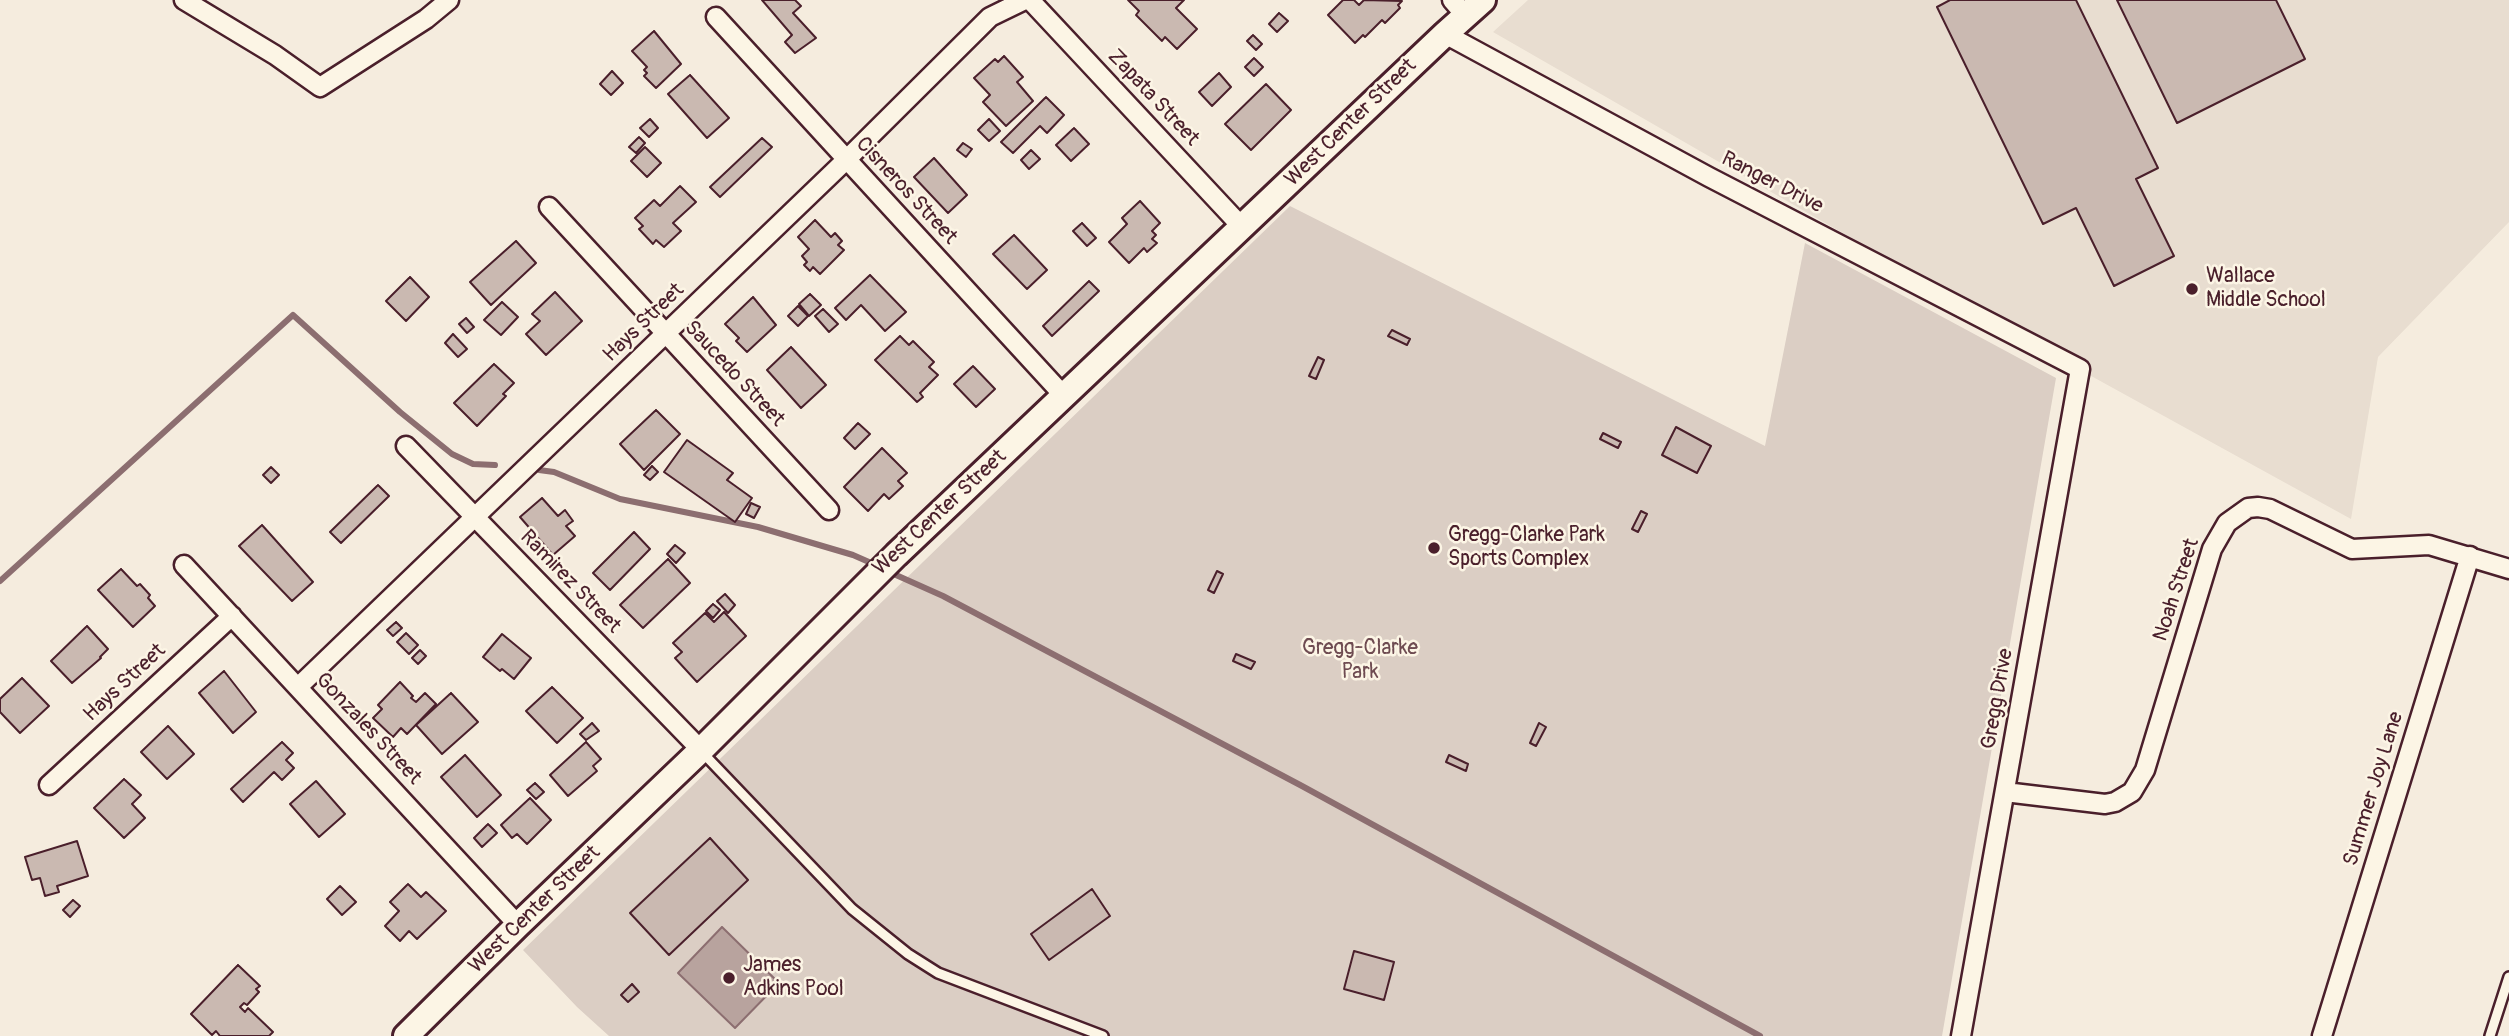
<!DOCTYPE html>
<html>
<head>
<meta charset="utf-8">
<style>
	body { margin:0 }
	canvas { display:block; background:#f5ecde }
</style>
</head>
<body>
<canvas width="2509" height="1036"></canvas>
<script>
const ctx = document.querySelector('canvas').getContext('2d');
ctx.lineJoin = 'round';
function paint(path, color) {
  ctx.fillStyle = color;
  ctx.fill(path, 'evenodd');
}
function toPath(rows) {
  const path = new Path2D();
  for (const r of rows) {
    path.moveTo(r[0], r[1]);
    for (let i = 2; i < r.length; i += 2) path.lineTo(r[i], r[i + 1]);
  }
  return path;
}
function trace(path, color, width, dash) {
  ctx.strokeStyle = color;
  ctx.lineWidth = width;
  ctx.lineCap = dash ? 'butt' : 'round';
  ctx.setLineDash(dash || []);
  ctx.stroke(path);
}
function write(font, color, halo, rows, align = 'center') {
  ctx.font = font + ' Pangolin,sans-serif';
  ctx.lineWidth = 5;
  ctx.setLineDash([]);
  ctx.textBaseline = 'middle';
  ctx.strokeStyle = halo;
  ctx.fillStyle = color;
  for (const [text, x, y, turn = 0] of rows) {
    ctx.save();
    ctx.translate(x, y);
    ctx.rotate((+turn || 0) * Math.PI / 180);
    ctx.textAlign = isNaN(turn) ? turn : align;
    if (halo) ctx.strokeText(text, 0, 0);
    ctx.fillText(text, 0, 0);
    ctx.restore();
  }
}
const built = toPath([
	[1528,0,2509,0,2509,222,2378,357,2351,519,2093,377,1493,32]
]);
const green = toPath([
	[1290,206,1765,446,1805,243,2056,378,1942,1036,609,1036,577,1007,523,950]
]);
const water = toPath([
	[722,927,779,983,735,1028,678,973,722,927]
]);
const stream = toPath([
	[539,470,554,472,620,499,758,527,853,555,878,566],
	[887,571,943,596,1302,786,1760,1036],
	[0,581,293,315,400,412,452,454,473,464,495,465]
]);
const building = toPath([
	[762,0,795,0,801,6,793,13,816,38,795,53,785,42,792,35,762,0],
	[1128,0,1184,0,1176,8,1197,29,1177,49,1165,37,1162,41,1136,15,1139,11,1128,0],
	[1343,0,1354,0,1359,5,1364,0,1402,1,1398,5,1400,8,1385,23,1382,20,1365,37,1363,35,1355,43,1328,15,1343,0],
	[1950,0,2076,0,2158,168,2136,179,2174,256,2114,286,2076,208,2043,224,1937,7,1950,0],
	[2117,0,2276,0,2305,59,2177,123,2117,0],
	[1279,13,1288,21,1277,32,1269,24,1279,13],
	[654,31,681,64,656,88,644,76,647,73,644,70,647,67,632,51,654,31],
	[1253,35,1262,44,1256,50,1247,41,1253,35],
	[1004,56,1023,77,1017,82,1033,101,1006,126,983,102,990,95,974,78,995,59,998,62,1004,56],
	[1254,58,1263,67,1254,76,1245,67,1254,58],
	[612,71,623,83,611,95,600,84,612,71],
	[1219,73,1231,87,1212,106,1199,92,1219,73],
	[690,75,729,118,707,138,668,94,690,75],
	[1266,84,1291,110,1251,150,1225,124,1266,84],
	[1046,97,1064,115,1047,133,1040,126,1013,153,1001,142,1046,97],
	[650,119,658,128,649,137,640,128,650,119],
	[989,119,1000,131,989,141,978,130,989,119],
	[1074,128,1089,144,1071,161,1056,145,1074,128],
	[639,137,645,143,636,153,629,147,639,137],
	[762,138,772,147,720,197,710,187,762,138],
	[963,143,972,149,966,157,957,150,963,143],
	[645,147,661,163,647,177,631,161,645,147],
	[1031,150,1040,159,1029,169,1021,160,1031,150],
	[934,158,967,195,948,213,914,177,934,158],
	[680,186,696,202,673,223,681,231,664,247,656,240,653,244,639,229,643,226,635,218,654,200,660,206,680,186],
	[1140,201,1160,223,1152,231,1156,235,1152,239,1157,243,1147,252,1144,248,1129,263,1109,242,1127,224,1122,218,1140,201],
	[815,220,831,237,835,233,842,241,838,245,844,250,820,274,813,267,810,271,804,265,807,262,802,256,809,249,798,237,815,220],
	[1082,223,1096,238,1087,246,1073,231,1082,223],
	[1014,235,1047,270,1027,289,993,254,1014,235],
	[516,241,536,263,491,305,470,282,516,241],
	[870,275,906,312,885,331,861,305,846,320,835,308,870,275],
	[410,277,429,297,406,321,386,301,410,277],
	[1089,281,1099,291,1052,336,1043,326,1089,281],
	[555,292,582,321,546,355,526,334,540,321,532,314,555,292],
	[810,294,821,305,809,316,799,304,810,294],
	[753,297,776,325,747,352,736,341,739,338,725,324,753,297],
	[502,302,518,317,501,335,484,320,502,302],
	[798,306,808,316,798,326,788,316,798,306],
	[823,309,838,324,829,332,815,316,823,309],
	[466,318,474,327,467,333,459,324,466,318],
	[1392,330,1410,339,1407,345,1388,336,1392,330],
	[453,334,467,349,458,357,445,343,453,334],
	[900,336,909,345,913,341,934,362,929,367,938,375,920,393,923,397,917,402,875,360,900,336],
	[791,347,826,385,801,408,767,370,791,347],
	[1318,357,1324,360,1316,379,1309,376,1318,357],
	[494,364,514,383,503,394,506,396,477,426,454,403,494,364],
	[973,366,995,389,976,407,954,384,973,366],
	[656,410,680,434,644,470,620,444,656,410],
	[858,423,870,434,855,449,844,438,858,423],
	[1676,427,1711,446,1697,473,1662,455,1676,427],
	[1603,433,1621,442,1618,448,1600,439,1603,433],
	[687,440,733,473,727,480,752,498,735,522,664,472,687,440],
	[882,448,907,473,898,481,903,486,889,499,884,494,868,511,844,487,882,448],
	[652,466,658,472,650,480,644,475,652,466],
	[271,467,279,475,271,483,263,475,271,467],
	[378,485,389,496,341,543,330,532,378,485],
	[542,498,558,516,565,510,573,521,566,526,575,536,553,555,520,517,542,498],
	[751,503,760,507,754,518,746,514,751,503],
	[1641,511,1647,514,1638,532,1632,529,1641,511],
	[262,525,313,582,292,601,239,546,262,525],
	[634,532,650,549,610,590,593,573,634,532],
	[675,545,685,553,676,563,667,554,675,545],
	[668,559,690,583,643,628,620,605,668,559],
	[121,569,137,586,140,584,150,595,148,598,155,606,133,627,98,590,121,569],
	[1217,571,1223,574,1214,593,1208,590,1217,571],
	[725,594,735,605,728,613,717,601,725,594],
	[713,604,720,610,713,618,706,611,713,604],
	[724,612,746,636,697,682,675,658,682,652,673,643,705,613,714,622,724,612],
	[396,622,402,628,393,636,387,630,396,622],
	[87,626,108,649,100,657,101,658,72,683,51,661,87,626],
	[406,633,418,645,409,654,397,642,406,633],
	[502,634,531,658,514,679,502,669,500,671,483,657,502,634],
	[420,650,426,656,418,664,412,658,420,650],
	[1236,654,1255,662,1251,669,1233,661,1236,654],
	[224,671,256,712,233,733,199,693,224,671],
	[22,678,49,706,20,733,0,712,0,699,22,678],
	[400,682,413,696,411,698,416,702,425,693,436,704,407,734,401,728,393,737,373,718,382,709,378,705,400,682],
	[552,687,583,718,557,743,526,711,552,687],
	[451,693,478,722,442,754,416,725,451,693],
	[592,723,599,731,586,740,580,734,592,723],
	[1539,723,1546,727,1536,746,1530,743,1539,723],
	[168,726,194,754,167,779,141,752,168,726],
	[282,742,293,753,286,760,294,768,282,780,274,772,243,802,231,789,282,742],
	[586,742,601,759,593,766,597,771,568,796,550,775,586,742],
	[465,755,501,795,477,817,441,777,465,755],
	[1449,755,1468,764,1466,771,1446,762,1449,755],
	[124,779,141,795,132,804,145,818,124,838,94,808,124,779],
	[316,781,345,814,319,837,290,804,316,781],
	[535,783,544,792,536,799,527,790,535,783],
	[530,798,551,820,527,844,517,834,512,838,501,825,530,798],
	[488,824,497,833,482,847,474,838,488,824],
	[710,838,748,880,669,955,630,913,710,838],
	[77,841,88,876,57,886,59,892,45,896,40,878,32,880,25,857,77,841],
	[408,884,421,897,426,892,446,911,417,939,409,931,400,941,385,926,399,911,390,902,408,884],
	[340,886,356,902,342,915,327,899,340,886],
	[1092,889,1110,916,1049,960,1031,934,1092,889],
	[73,900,80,906,70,917,63,910,73,900],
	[1354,951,1394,962,1384,1000,1344,989,1354,951],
	[238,965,260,986,256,989,259,992,247,1005,244,1003,240,1007,245,1012,248,1008,273,1032,269,1036,220,1036,216,1031,212,1035,191,1014,238,965],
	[632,984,639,992,628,1002,621,995,632,984]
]);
const lane = toPath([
	[701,751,852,909,908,954,938,973,1103,1036],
	[2490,1036,2509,977]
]);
const street = toPath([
	[184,0,275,55,320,87,426,19,449,0],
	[1030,0,1242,227],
	[1452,0,1466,16],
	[716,17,1064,396],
	[1445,34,1709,177,2080,369,1961,1036],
	[549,207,829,510],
	[406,446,701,750],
	[184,565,518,925],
	[298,687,846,160,990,17,1025,0],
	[49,785,232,616],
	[2005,792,2105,804,2115,802,2132,792,2145,770,2212,549,2227,523,2248,508,2258,507,2270,509,2352,549,2429,545,2509,569],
	[2322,1036,2470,556]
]);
const secondary = toPath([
	[406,1036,518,925,701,750,896,555,1445,34,1483,0]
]);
const markers = [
	[2192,289,7,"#4a1f2b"],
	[1434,548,7,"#4a1f2b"],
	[729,978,7,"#4a1f2b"]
];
const streetNames = [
	["Zapata Street",1153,98,47],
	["West Center Street",1351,123,-44],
	["Ranger Drive",1772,183,27],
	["Cisneros Street",906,191,47],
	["Hays Street",644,323,-44],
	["Saucedo Street",734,374,47],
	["West Center Street",940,513,-43],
	["Ramirez Street",570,582,46],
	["Noah Street",2177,590,-72],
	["Hays Street",125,683,-43],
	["Gregg Drive",1998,699,-80],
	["Gonzales Street",368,729,47],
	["Summer Joy Lane",2374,789,-73],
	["West Center Street",535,910,-44]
];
const poiNames = [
	["Wallace",2206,277],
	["Middle School",2206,301],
	["Gregg-Clarke Park",1448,536],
	["Sports Complex",1448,560],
	["James",743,966],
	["Adkins Pool",743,990]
];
const parkNames = [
	["Gregg-Clarke",1360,649],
	["Park",1360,673]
];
paint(built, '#e8ddd0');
paint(green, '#dbcec4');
paint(water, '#b8a39e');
trace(water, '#8c6e70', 2);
trace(stream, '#8c6e70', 6);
paint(building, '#cab9b1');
trace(building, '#4a1f2b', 2);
trace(lane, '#4a1f2b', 14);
trace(street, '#4a1f2b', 23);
trace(secondary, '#4a1f2b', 30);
trace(lane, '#fcf5e5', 9);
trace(street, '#fcf5e5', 18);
trace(secondary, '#fcf5e5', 24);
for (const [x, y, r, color] of markers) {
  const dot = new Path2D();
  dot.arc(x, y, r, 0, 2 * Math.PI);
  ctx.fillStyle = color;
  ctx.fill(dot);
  trace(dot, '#fcf5e5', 2.5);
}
write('21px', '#4a1f2b', '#fcf5e5', streetNames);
write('21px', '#4a1f2b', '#fcf5e5', poiNames, 'left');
write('21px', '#6e4b51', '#fcf5e5', parkNames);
</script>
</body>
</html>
